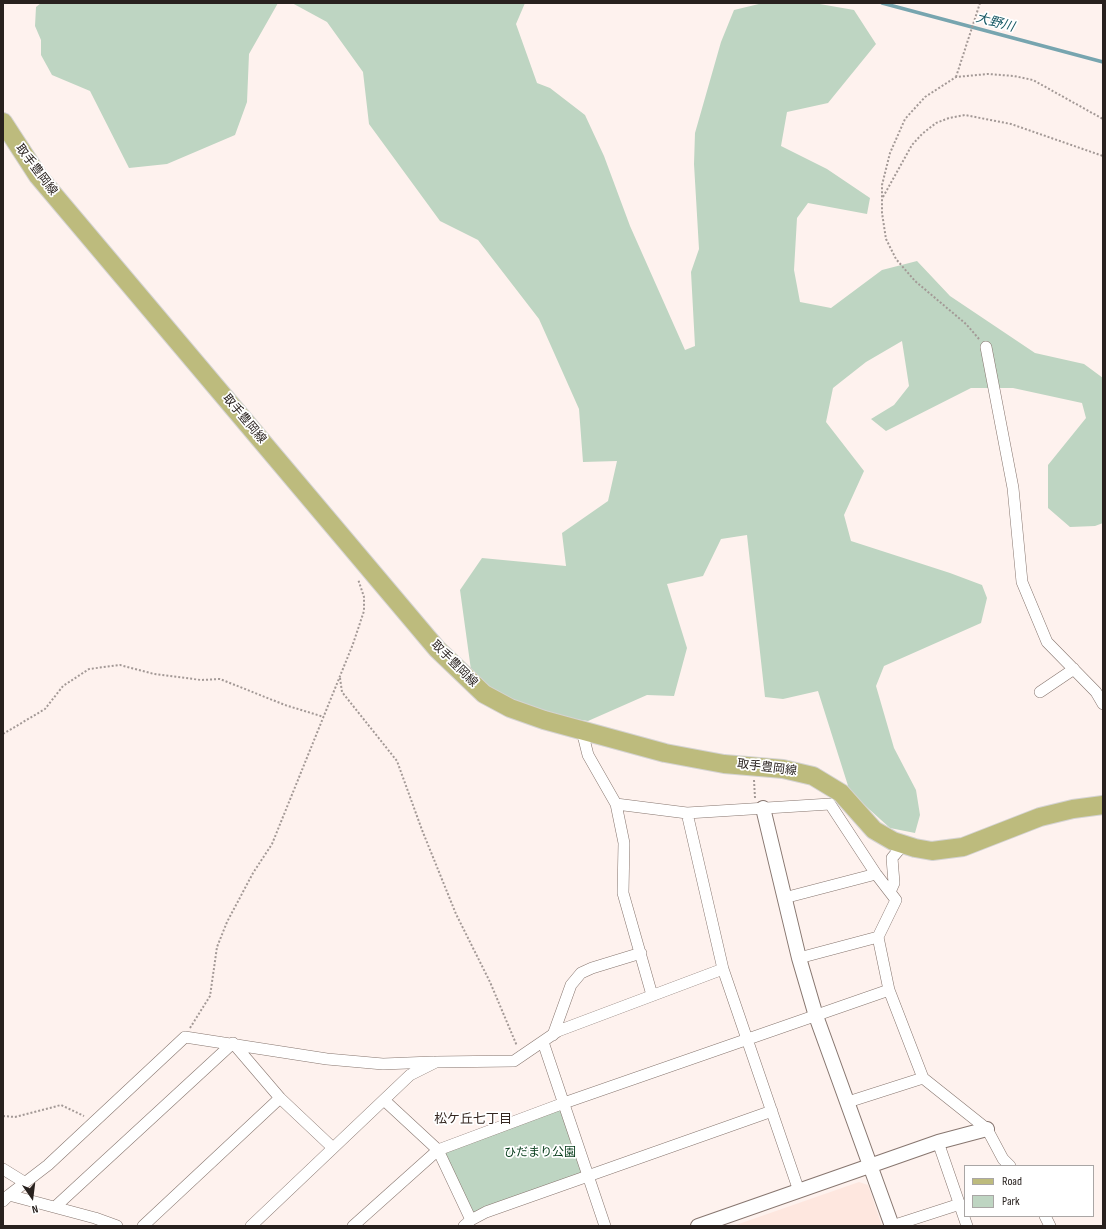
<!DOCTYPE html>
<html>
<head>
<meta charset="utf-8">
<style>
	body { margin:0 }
	#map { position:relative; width:1106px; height:1229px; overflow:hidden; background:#fef2ee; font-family:"Sofia Sans Condensed",sans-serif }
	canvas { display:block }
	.frame { position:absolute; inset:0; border:4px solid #28211e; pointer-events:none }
	.legend { position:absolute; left:964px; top:1165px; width:130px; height:52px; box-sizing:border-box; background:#fff; border:1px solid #a9a6a5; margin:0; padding:5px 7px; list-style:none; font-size:12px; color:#28211e }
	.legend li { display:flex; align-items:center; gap:8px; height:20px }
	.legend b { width:20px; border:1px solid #a9a6a5 }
	.north { position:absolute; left:12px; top:1177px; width:40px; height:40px; -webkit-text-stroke:3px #fff; paint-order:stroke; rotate:166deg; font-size:11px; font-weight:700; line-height:16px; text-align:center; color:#28211e }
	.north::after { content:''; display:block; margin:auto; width:14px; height:18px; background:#28211e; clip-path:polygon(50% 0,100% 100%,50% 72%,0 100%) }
</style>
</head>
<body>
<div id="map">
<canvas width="1106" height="1229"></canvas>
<div class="frame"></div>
<ul class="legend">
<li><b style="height:5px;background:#bdbb7d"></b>Road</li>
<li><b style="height:11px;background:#bed5c2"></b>Park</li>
</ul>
<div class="north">N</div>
</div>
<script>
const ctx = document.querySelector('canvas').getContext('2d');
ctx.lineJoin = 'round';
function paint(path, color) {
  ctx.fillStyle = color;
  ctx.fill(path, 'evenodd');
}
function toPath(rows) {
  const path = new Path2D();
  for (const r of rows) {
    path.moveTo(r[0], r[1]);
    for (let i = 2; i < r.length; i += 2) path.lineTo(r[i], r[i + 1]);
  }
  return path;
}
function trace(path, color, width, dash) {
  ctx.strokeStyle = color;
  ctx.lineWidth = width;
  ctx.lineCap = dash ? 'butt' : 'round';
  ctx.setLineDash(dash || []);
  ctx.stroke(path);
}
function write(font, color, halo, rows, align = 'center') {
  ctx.font = font + ' "Sofia Sans Condensed","Noto Sans JP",sans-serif';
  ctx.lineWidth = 3.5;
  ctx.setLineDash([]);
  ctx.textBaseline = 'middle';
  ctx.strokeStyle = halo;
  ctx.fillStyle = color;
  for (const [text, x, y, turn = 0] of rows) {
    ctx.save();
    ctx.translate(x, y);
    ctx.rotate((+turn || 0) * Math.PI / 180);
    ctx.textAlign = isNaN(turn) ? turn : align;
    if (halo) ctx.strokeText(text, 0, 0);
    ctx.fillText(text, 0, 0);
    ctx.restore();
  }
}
const built = toPath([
	[859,1182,868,1185,882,1226,733,1226]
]);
const green = toPath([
	[41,3,278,3,249,54,247,102,235,135,167,164,129,168,90,91,52,75,41,55,41,40,35,26,36,7],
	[292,3,525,3,516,24,537,83,550,88,585,115,604,156,630,226,685,350,695,346,691,272,699,249,694,164,695,133,721,42,734,10,763,3,814,3,854,10,876,44,828,103,787,112,781,146,827,169,870,198,867,214,808,203,797,218,794,270,800,302,831,308,882,270,917,261,950,296,1035,353,1084,364,1103,378,1103,523,1095,526,1070,527,1048,508,1048,465,1086,418,1082,403,1013,388,971,388,886,431,871,419,894,405,909,386,902,341,866,362,833,388,826,422,864,471,844,515,851,541,950,573,982,585,987,598,981,623,884,666,876,686,894,748,916,790,920,815,915,833,890,828,850,792,818,691,783,699,765,697,747,535,721,539,703,576,667,584,687,648,674,696,647,695,588,721,549,715,485,688,471,670,460,590,482,558,566,566,562,533,608,501,617,461,583,462,579,409,539,319,478,240,440,221,369,124,363,72,327,22],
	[564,1103,589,1176,471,1220,438,1150]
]);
const stream = toPath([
	[882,3,1103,62]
]);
const path = toPath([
	[956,77,980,3],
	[883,197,912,145,922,134,936,123,949,118,965,115,1011,124,1103,156],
	[979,339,966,324,915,281,896,259,886,239,882,213,882,185,890,153,905,119,925,97,956,77,988,74,1014,76,1033,80,1103,119],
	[340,678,342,692,397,761,422,830,456,914,490,982,517,1046],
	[3,734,45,709,63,686,89,669,120,665,154,674,201,680,220,679,285,705,324,717],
	[754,780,755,798],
	[190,1028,210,996,217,947,227,922,253,873,272,844,353,644,364,611,364,597,358,579],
	[3,1116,15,1117,61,1105,84,1116]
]);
const minor = toPath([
	[986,347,1013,488,1022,582,1047,642,1096,692,1103,704],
	[1040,692,1074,669],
	[582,731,588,755,616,804,624,843,623,893,652,995],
	[616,804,687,813],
	[890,892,894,883,892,858,903,845],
	[784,898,876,874],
	[799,958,878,937],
	[723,969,799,1191],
	[553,1035,571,985,581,973,592,968,641,953],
	[543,1042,605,1226],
	[233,1043,280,1098,333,1148],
	[384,1100,438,1150,471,1220],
	[848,1102,923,1078],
	[938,1142,967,1226],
	[3,1169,24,1182],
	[9,1195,48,1165,185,1037,327,1059,383,1064,432,1062],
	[3,1201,9,1195,95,1218,117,1226],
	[55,1207,233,1043],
	[1045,1216,1050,1226],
	[143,1226,280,1098],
	[251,1226,410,1075,436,1062,514,1061,558,1031,723,969,687,813,830,804,876,874,896,900,878,937,889,990,923,1078,987,1129,1003,1159,1010,1166],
	[353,1226,438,1150,564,1103,889,990],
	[464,1226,471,1220,486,1212,772,1111],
	[892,1226,960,1204]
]);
const tertiary = toPath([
	[763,808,799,958,816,1016,892,1226],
	[698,1226,938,1142,987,1129]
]);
const primary = toPath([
	[3,122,38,176,437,649,484,694,510,708,544,720,665,753,724,764,783,769,813,776,841,793,874,830,893,841,915,848,932,851,963,847,1040,817,1073,809,1103,805]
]);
const streetNames = [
	["取手豊岡線",36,170,53],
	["取手豊岡線",244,419,50],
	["取手豊岡線",454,664,45],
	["取手豊岡線",767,768,7]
];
const parkNames = [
	["ひだまり公園",540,1153]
];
const waterNames = [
	["大野川",995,23,15]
];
const neighbourhoodNames = [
	["松ケ丘七丁目",473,1120]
];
paint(built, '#fee7df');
paint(green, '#bed5c2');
trace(stream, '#77a5af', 3.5);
trace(minor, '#87766f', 12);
trace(tertiary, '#87766f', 16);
trace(primary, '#d4d3d2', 20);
trace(path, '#a39996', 2, [2, 2]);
trace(minor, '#fff', 11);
trace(tertiary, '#fff', 14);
trace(primary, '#bdbb7d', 18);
write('12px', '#28211e', '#fff', streetNames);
write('12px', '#023917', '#fff', parkNames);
write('italic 13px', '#175864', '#fff', waterNames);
write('13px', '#352721', '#fff', neighbourhoodNames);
</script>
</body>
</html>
